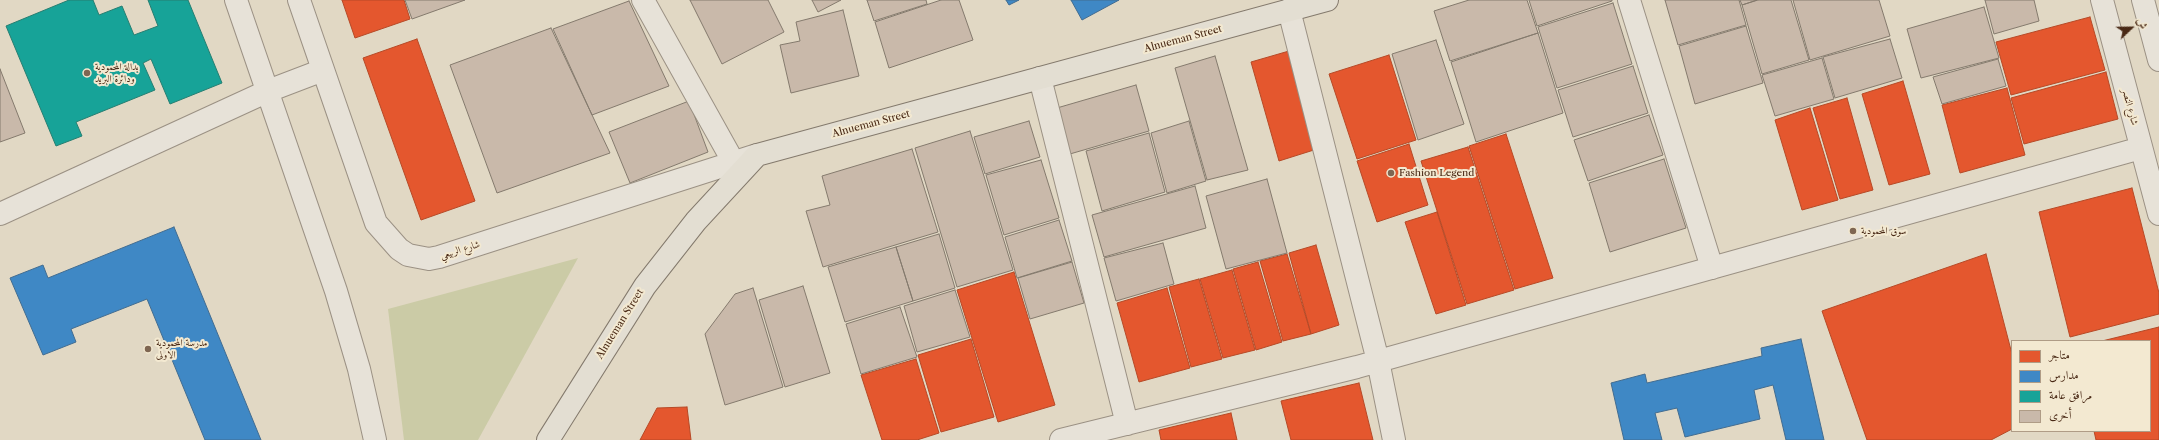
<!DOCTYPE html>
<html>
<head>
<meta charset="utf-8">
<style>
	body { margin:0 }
	#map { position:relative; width:2159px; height:440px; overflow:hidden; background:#e1d8c4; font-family:"Libre Caslon Text",Amiri,serif }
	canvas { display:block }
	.legend { position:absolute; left:2011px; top:340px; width:140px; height:92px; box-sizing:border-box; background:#f3e9d1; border:1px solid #af9c86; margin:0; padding:5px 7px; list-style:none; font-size:12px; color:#492915 }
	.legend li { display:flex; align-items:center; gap:8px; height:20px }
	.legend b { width:20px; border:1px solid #af9c86 }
	.north { position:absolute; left:2111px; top:8px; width:40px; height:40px; -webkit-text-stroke:3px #f3e9d1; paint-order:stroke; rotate:68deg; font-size:11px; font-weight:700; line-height:16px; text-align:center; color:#492915 }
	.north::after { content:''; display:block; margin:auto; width:14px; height:18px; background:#492915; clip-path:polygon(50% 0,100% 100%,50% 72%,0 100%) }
</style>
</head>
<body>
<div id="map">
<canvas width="2159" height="440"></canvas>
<ul class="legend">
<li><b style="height:11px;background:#e4572e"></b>متاجر</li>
<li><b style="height:11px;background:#3f88c5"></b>مدارس</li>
<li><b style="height:11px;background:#17a398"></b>مرافق عامة</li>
<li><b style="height:11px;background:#c9b9aa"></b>أخرى</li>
</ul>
<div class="north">ش</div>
</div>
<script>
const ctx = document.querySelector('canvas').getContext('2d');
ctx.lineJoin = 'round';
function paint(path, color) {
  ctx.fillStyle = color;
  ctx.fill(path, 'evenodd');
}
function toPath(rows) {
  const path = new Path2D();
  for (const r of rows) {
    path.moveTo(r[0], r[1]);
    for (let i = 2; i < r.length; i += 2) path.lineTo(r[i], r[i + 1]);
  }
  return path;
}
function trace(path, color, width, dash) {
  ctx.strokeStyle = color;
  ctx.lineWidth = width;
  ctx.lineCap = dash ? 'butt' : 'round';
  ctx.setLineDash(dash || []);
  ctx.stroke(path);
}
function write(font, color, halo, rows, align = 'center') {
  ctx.font = font + ' "Libre Caslon Text",Amiri,serif';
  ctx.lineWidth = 4;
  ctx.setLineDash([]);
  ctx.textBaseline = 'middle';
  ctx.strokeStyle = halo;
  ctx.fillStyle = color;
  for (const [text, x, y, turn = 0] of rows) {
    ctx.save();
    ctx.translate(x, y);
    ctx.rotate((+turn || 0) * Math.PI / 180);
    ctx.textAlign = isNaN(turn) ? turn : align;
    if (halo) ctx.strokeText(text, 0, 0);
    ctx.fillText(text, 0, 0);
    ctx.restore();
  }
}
const green = toPath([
	[578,258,478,440,404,440,388,309]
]);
const shops = toPath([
	[342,0,404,0,410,19,355,38,342,0],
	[2090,17,2105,70,2011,95,1996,42,2090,17],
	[417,39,475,201,421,220,363,58,417,39],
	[1289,51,1317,149,1279,161,1251,62,1289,51],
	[1389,55,1416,140,1357,159,1329,74,1389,55],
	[2106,72,2118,119,2024,144,2011,98,2106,72],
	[1903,81,1930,174,1889,185,1862,94,1903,81],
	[2007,88,2025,155,1960,173,1942,105,2007,88],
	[1847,98,1873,190,1840,199,1813,108,1847,98],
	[1810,108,1838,200,1802,210,1775,120,1810,108],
	[1506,134,1553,278,1515,289,1469,146,1506,134],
	[1409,144,1428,205,1377,222,1357,161,1409,144],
	[1468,147,1514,290,1467,304,1421,161,1468,147],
	[2132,188,2159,293,2159,314,2070,337,2039,212,2132,188],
	[1437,212,1466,305,1436,314,1405,222,1437,212],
	[1316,245,1339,325,1311,334,1289,253,1316,245],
	[1287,254,1311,334,1283,341,1260,261,1287,254],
	[1986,254,2012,354,2012,429,1991,440,1867,440,1822,311,1986,254],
	[1258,262,1282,342,1256,350,1233,269,1258,262],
	[1232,270,1255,350,1223,358,1200,279,1232,270],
	[1014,272,1055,405,998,422,957,290,1014,272],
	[1199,279,1222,359,1191,367,1169,287,1199,279],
	[1167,288,1190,368,1139,382,1117,303,1167,288],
	[2159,327,2159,440,2096,440,2094,431,2150,431,2150,341,2102,341,2159,327],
	[971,339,994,417,941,432,918,355,971,339],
	[916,359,939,433,917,440,882,440,861,375,916,359],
	[1359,383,1373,440,1291,440,1281,401,1359,383],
	[687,407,691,440,640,440,657,408,687,407],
	[1231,413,1237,440,1161,440,1159,430,1231,413]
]);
const schools = toPath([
	[1006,0,1019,0,1009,5,1006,0],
	[1071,0,1119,0,1082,20,1071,0],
	[174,227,261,440,205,440,147,299,71,329,76,342,43,355,10,278,43,265,48,278,174,227],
	[1801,339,1824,440,1786,440,1773,385,1754,390,1760,419,1685,437,1677,408,1655,413,1662,440,1624,440,1611,383,1645,374,1647,383,1762,356,1761,348,1801,339]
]);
const public = toPath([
	[69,0,93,0,99,15,122,6,134,35,158,26,148,0,188,0,222,83,170,104,151,59,143,63,155,90,76,122,82,136,56,146,6,26,69,0]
]);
const building = toPath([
	[405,0,465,0,412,19,405,0],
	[690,0,768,0,784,32,722,64,690,0],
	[812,0,841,0,818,12,812,0],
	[867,0,926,0,927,4,874,21,867,0],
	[941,0,959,0,973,40,889,68,875,22,941,0],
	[1469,0,1527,0,1538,33,1450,61,1434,11,1469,0],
	[1529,0,1612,0,1612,1,1537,26,1529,0],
	[1665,0,1739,0,1746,25,1678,45,1665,0],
	[1740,0,1757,0,1742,5,1740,0],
	[1758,0,1791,0,1809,60,1762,74,1742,5,1758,0],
	[1793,0,1879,0,1890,36,1810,60,1793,0],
	[1985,0,2034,0,2039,21,1994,34,1985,0],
	[629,1,669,86,592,115,553,29,629,1],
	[1613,3,1632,64,1557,88,1538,27,1613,3],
	[1984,7,1999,58,1921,78,1907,29,1984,7],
	[843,10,859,76,791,93,780,45,800,41,796,22,843,10],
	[1746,26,1763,83,1695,104,1679,46,1746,26],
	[551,28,610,153,497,193,450,65,551,28],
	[1538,33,1563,113,1476,142,1451,62,1538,33],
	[1890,39,1902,78,1835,98,1823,57,1890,39],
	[1436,40,1464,124,1418,140,1392,54,1436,40],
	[1215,56,1248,170,1207,180,1175,68,1215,56],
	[1822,58,1834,99,1775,116,1762,75,1822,58],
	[1998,59,2006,86,1942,104,1933,77,1998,59],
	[1633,66,1648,113,1573,137,1558,90,1633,66],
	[0,69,25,133,0,142,0,69],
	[1136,85,1149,131,1063,156,1050,110,1136,85],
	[689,101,708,152,630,183,609,132,689,101],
	[1649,115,1663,155,1588,181,1574,140,1649,115],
	[1029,121,1040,157,985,174,974,137,1029,121],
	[1189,121,1206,181,1167,193,1151,133,1189,121],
	[970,131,1013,270,957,287,915,148,970,131],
	[1149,133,1165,192,1102,211,1086,151,1149,133],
	[912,149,938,232,823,267,806,211,830,205,822,176,912,149],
	[1664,159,1686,228,1610,252,1589,183,1664,159],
	[1041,160,1059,218,1004,235,986,175,1041,160],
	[1267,179,1287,253,1226,269,1206,196,1267,179],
	[1195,186,1206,228,1104,257,1092,215,1195,186],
	[1059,220,1072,261,1017,278,1005,237,1059,220],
	[939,234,955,288,913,301,896,247,939,234],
	[1163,243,1174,284,1116,301,1104,258,1163,243],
	[896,247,913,301,845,322,828,267,896,247],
	[1072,262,1084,303,1030,319,1018,278,1072,262],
	[803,286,830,373,785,387,759,300,803,286],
	[753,288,783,387,725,405,705,334,735,294,753,288],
	[955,290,970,337,917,352,904,306,955,290],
	[900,307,917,357,861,374,846,324,900,307]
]);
const minor = toPath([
	[236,0,336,291,359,369,375,440],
	[299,0,376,223,399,249,408,255,429,259,439,257,757,155],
	[643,0,734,163],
	[1629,0,1712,268],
	[2102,0,2159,214],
	[2143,0,2159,60],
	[1289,10,1378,361,1394,440],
	[1040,78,1127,424],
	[0,214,268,91,323,70],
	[1061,440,1357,367,2141,148]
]);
const major = toPath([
	[548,440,645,286,696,221,757,155,1327,0]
]);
const markers = [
	[87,73,4,"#7e6652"],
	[1391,173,4,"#7e6652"],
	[1853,231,4,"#7e6652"],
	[148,349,4,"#7e6652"]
];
const streetNames = [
	["Alnueman Street",1183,39,-15],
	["شارع النصر",2130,107,75],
	["Alnueman Street",871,124,-15],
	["شارع الربيعي",460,250,-17],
	["Alnueman Street",620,324,-58]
];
const poiNames = [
	["بدالة المحمودية",95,67],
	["ودائرة البريد",95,79],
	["Fashion Legend",1399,173],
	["سوق المحمودية",1861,231],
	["مدرسة المحمودية",156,343],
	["الاولى",156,355]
];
paint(green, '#cbcba6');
paint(shops, '#e4572e');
trace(shops, '#b64926', 1);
paint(schools, '#3f88c5');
trace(schools, '#426c90', 1);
paint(public, '#17a398');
trace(public, '#267e71', 1);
paint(building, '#c9b9aa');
trace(building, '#847a6d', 1);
trace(minor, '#9b9184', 24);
trace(major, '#847a6d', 24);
trace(minor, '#e7e2d8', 22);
trace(major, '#e3ded2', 22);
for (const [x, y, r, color] of markers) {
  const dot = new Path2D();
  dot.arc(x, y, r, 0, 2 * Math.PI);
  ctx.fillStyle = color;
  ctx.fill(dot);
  trace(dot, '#f3e9d1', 1.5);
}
write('10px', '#492915', '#f3e9d1', streetNames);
write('10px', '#492915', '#f3e9d1', poiNames, 'left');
</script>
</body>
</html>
